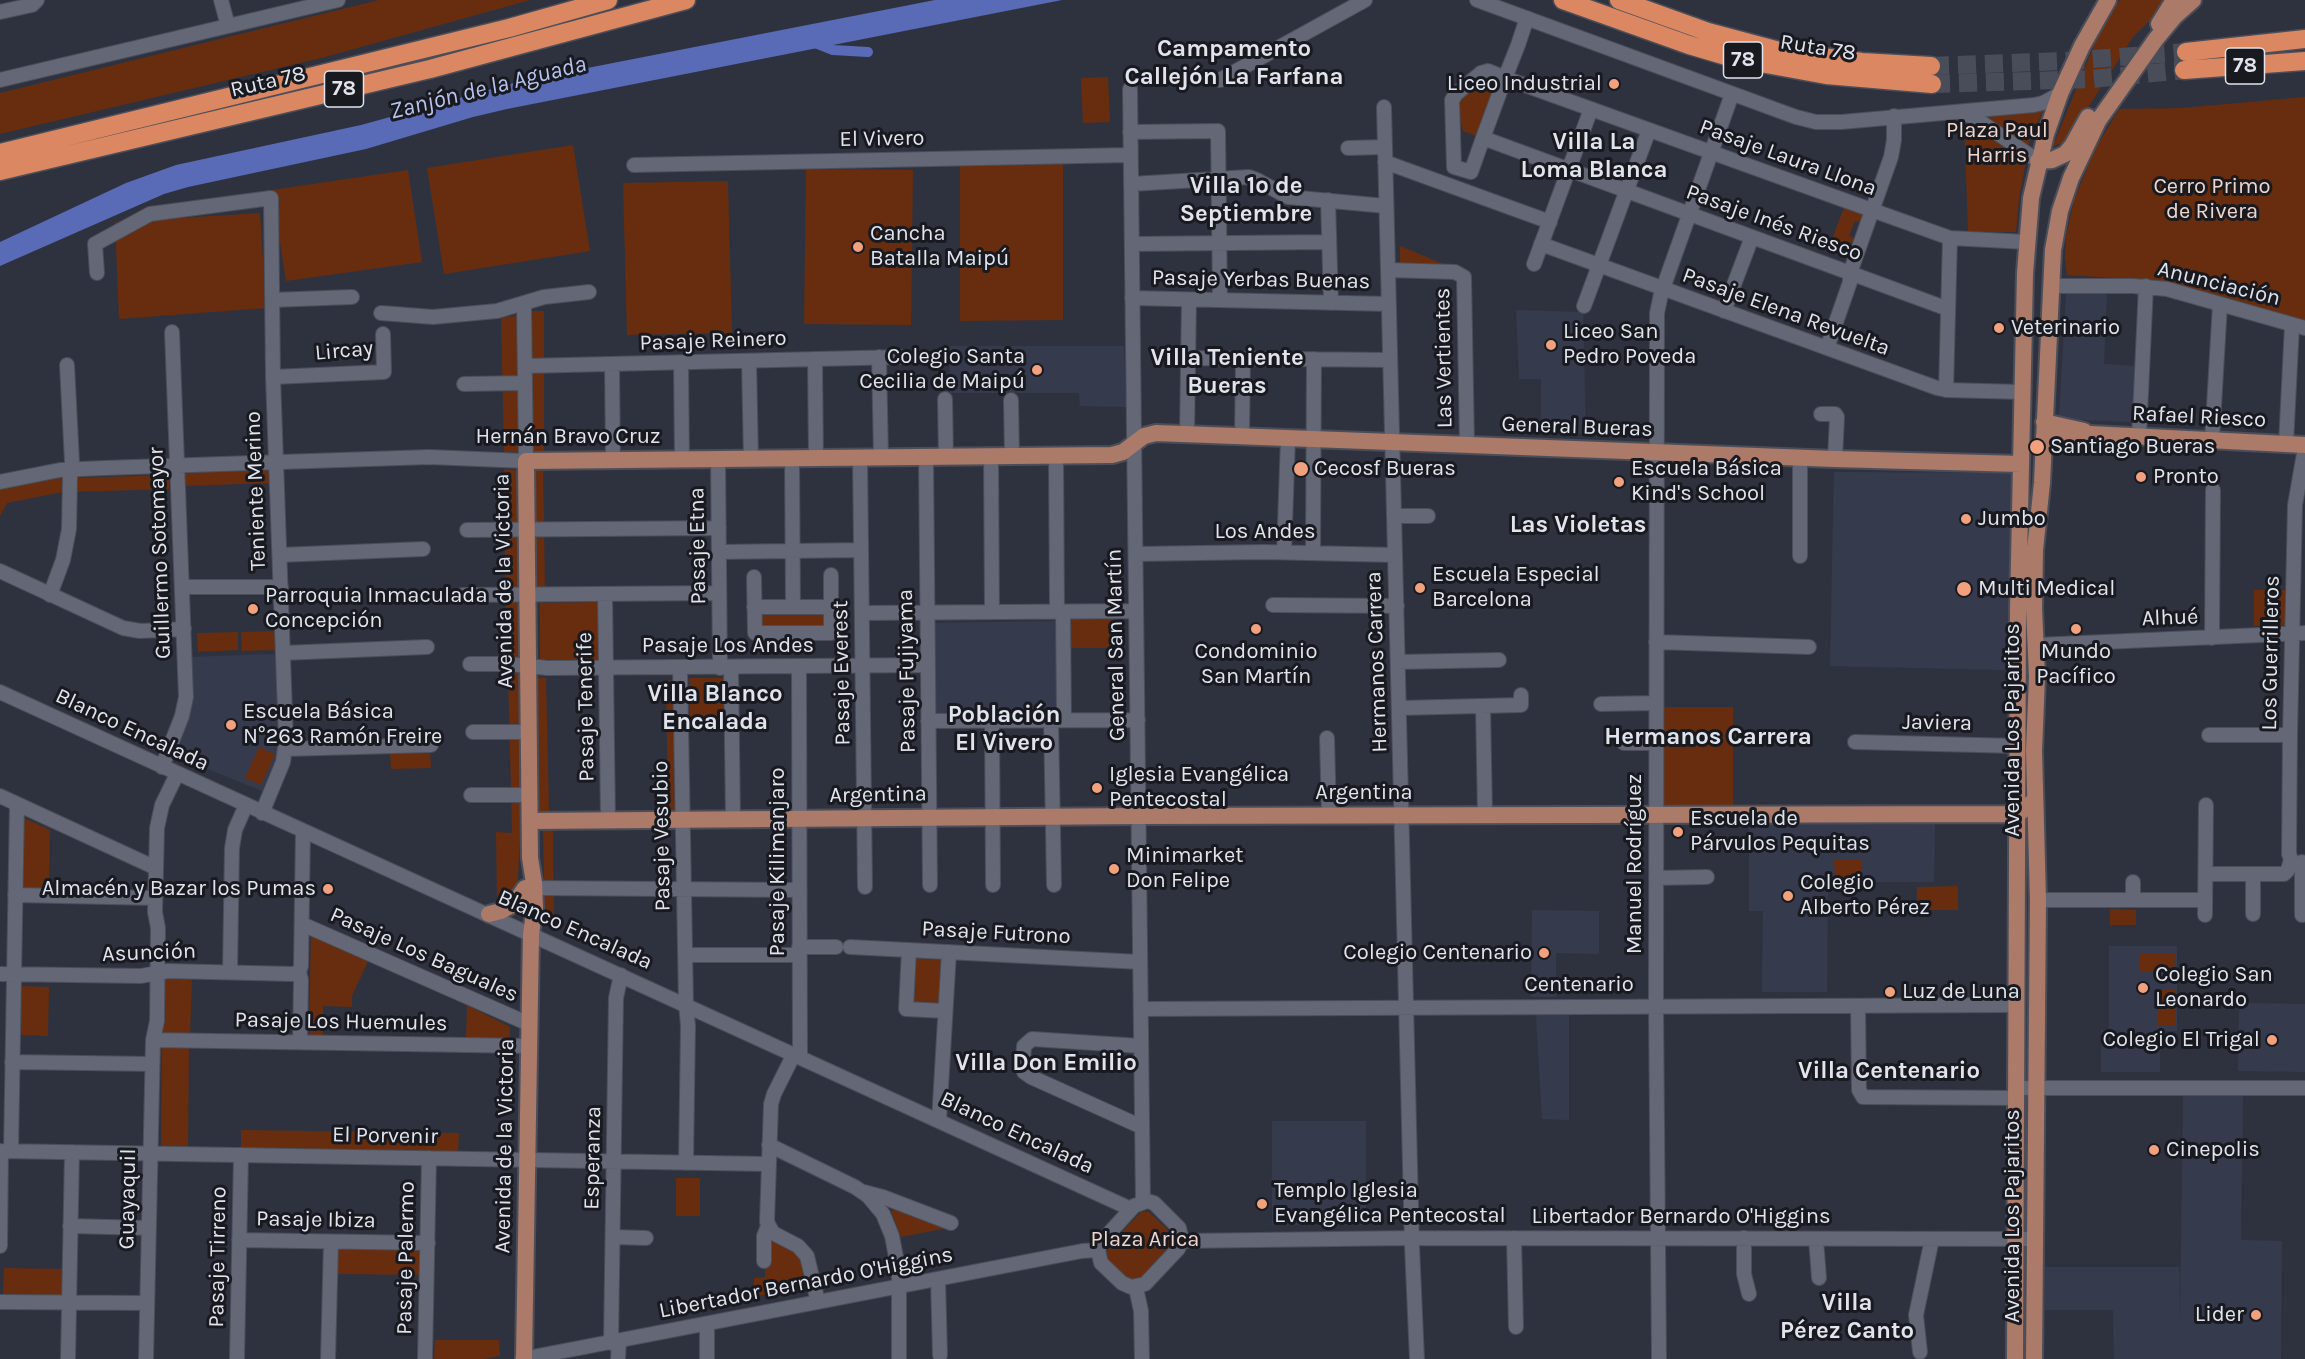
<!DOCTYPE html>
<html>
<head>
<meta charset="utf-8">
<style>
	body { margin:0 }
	canvas { display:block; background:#2e323f }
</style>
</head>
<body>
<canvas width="2305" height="1359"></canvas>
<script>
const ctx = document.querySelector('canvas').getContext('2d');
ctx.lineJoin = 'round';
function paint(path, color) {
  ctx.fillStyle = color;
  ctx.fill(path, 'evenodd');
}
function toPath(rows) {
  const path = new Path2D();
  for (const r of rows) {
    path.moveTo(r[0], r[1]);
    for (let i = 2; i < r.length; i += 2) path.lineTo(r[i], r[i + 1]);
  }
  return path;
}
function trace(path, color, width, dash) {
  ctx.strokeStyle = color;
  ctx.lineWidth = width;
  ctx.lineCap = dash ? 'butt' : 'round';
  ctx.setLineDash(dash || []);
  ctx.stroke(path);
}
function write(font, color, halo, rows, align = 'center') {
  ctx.font = font + ' Karla,sans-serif';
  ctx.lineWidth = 6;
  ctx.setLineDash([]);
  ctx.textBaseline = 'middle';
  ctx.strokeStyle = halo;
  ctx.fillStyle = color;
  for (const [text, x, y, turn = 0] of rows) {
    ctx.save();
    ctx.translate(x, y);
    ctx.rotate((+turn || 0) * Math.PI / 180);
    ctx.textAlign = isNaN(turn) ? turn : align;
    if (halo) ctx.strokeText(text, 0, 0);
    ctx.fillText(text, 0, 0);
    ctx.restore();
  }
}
const built = toPath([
	[2066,294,2107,294,2104,364,2136,366,2134,422,2059,419],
	[1516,310,1583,312,1586,434,1541,432,1541,379,1519,379],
	[949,346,1124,346,1126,407,1080,406,1079,393,950,393],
	[1834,472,2016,473,2007,670,1830,666],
	[1058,621,1062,713,1053,718,935,720,934,623],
	[276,654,280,748,262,791,171,754,189,657],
	[1749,822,1935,823,1934,882,1828,882,1827,992,1762,992,1763,911,1749,911],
	[1532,910,1599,911,1599,954,1556,953,1556,997,1531,997],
	[2109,946,2177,946,2177,1031,2160,1031,2160,1072,2101,1072,2101,1030,2109,1030],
	[2243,1003,2305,1004,2305,1072,2238,1071,2239,1010],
	[1536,1015,1569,1015,1569,1120,1542,1119],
	[2183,1096,2243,1096,2241,1240,2282,1241,2281,1359,2114,1359,2113,1310,2045,1310,2045,1267,2179,1267,2180,1324],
	[1272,1121,1366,1121,1366,1225,1272,1225]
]);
const green = toPath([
	[379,0,530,0,325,57,0,134,0,93],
	[2120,0,2171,0,2133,37,2066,142,2053,146,2099,33,2110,12],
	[1486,75,1500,80,1479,137,1463,131,1456,103],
	[1108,77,1110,122,1083,123,1081,78],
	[2305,97,2305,322,2129,279,2067,275,2065,258,2066,236,2074,200,2095,149,2119,109,2182,108],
	[2046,104,2030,140,2019,199,2016,232,1968,232,1964,116],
	[573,145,590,251,444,274,427,168],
	[960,164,1063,164,1063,320,960,321],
	[806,169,913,170,911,325,804,324],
	[408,170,422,262,286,281,272,190],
	[728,181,732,333,627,335,623,183],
	[1845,205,1869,214,1865,224,1855,221,1849,236,1857,239,1855,244,1845,241,1841,252,1829,247],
	[260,213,266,308,119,319,115,222],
	[1400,246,1441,263,1443,267,1400,265],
	[532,311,544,311,544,454,532,454],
	[518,316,518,452,504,452,501,317],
	[272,468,272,483,181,486,180,473],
	[543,468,545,590,536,590,534,469],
	[504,469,519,471,519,659,506,661],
	[169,475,169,489,72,492,71,478],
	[62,477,63,492,7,503,0,516,0,488],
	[2254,590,2287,590,2287,626,2254,626],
	[598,602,599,663,540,663,540,603],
	[762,612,824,613,825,626,822,629,762,629,759,626,759,615],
	[1069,616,1121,616,1121,648,1068,648],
	[277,631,278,650,242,651,241,632],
	[238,632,238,650,198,652,197,633],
	[520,672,521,823,517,893,504,902,497,899,496,832,512,833,508,673],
	[536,678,546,678,549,811,538,811],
	[689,678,727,678,728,726,690,727],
	[676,680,679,814,668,814,666,681],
	[1664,707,1733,707,1733,806,1664,806],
	[259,747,275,754,261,785,245,778],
	[430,752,431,768,391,769,390,753],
	[24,818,50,830,49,890,23,889],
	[553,827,554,921,545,917,543,828],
	[1834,859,1862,859,1862,879,1835,879],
	[1958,886,1958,910,1917,910,1917,887],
	[2110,909,2136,910,2136,925,2110,925],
	[311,932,369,959,352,996,352,1007,323,1006,323,1035,309,1035],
	[2139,954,2175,954,2174,972,2139,972],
	[913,958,942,960,939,1005,911,1004],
	[163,974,192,975,190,1036,162,1035],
	[20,986,49,987,48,1036,19,1035],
	[2157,989,2175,989,2175,1026,2157,1026],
	[467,1005,510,1027,510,1041,466,1040],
	[162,1043,189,1044,188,1149,161,1149],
	[241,1130,459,1133,458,1152,241,1149],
	[676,1178,700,1178,700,1216,676,1216],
	[897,1208,947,1228,901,1237,891,1211],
	[1141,1212,1149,1212,1170,1232,1173,1241,1171,1247,1143,1276,1138,1279,1131,1280,1110,1263,1107,1257,1107,1251,1114,1240],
	[771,1238,795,1251,803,1261,809,1290,754,1296,754,1278,765,1277,765,1241],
	[338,1247,425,1247,425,1275,338,1274],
	[4,1268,67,1269,67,1297,3,1296],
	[435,1340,499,1340,500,1356,485,1359,434,1359]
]);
const water = toPath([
	[935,0,1062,0,507,109,473,117,366,149,188,187,164,194,0,266,0,242,126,183,176,165,361,125,521,81]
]);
const canal = toPath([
	[813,42,833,50,868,52]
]);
const highwayTunnel = toPath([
	[1931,66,2066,61,2186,52],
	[1932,84,2092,79,2184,70]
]);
const minor = toPath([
	[221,0,228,26],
	[1477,0,1796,117,1816,122,1841,122,2034,105,2043,103,2060,94],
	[0,12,32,5,37,0],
	[1527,18,1518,45,1505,78,1483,138,1471,172,1454,167,1452,100,1456,94,1481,73,1488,71,1505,78,1841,199,1950,238,2027,242],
	[0,80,338,0],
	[1220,80,1365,0],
	[1130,89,1143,1201],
	[1384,107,1412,1246,1417,1359],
	[1962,113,1975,118,2038,161],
	[1130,132,1218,131,1220,300],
	[1483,138,1948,309],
	[1348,148,1384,147],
	[1385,162,1550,222],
	[634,165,1130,155],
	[1131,184,1249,177,1257,180,1288,197,1386,206],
	[1328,200,1331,303],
	[1132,244,1329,242],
	[1541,244,1937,388,1946,390,2022,392],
	[1534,264,1591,109],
	[1388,270,1455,272,1464,277,1467,445],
	[97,273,95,244,150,214,271,198,273,377,286,741,283,762,262,813],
	[2051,286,2133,286,2167,289,2305,328],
	[1132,298,1388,304],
	[272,300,352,297],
	[1584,306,1649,130],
	[1724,311,1752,237],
	[381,313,433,317,497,311,544,297,589,292],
	[1827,348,1850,282,1850,273,1891,157,1894,140,1894,116],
	[879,357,881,458],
	[1188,358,1390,360],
	[815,359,816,458],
	[749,361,751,459],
	[681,363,682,460],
	[612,364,613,461],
	[525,366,902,357],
	[273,377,384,372,383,334],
	[464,384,525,383],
	[1946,390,1950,238],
	[945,399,946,457],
	[1011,400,1012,456],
	[1821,414,1835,414,1837,417,1835,459],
	[1187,434,1189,300],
	[1242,436,1243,359],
	[2139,436,2146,286],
	[2212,440,2220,304],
	[2286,444,2292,325],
	[991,456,992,612],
	[1056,456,1057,612],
	[926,457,930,885],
	[860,458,865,887],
	[718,459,720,668],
	[792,459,793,607],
	[0,482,60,470,104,468,429,457,526,461,524,304],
	[1394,516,1428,516],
	[467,530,719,528],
	[719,552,861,550],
	[1284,552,1288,438],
	[1313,553,1314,359],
	[1136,554,1264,552,1395,555],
	[280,555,423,549],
	[1800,556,1800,458],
	[0,571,123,628,140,631,184,629],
	[754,577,755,633,831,633,831,575],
	[182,587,281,587],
	[605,594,608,820],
	[50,595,63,560,69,529,70,477,72,462,67,365],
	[463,595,719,593],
	[1273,605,1397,606],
	[754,607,831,607],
	[1063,612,1064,720],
	[862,613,1136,611],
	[2212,638,2213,490],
	[1656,642,1809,647],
	[2037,645,2305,633],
	[283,653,427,647],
	[1398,662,1499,660],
	[470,664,509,664,547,668,928,665],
	[799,667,800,1057],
	[680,668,686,1004,688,1026,686,1163],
	[731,668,733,819],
	[0,692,1131,1209],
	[1601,704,1656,703],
	[1483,706,1485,815],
	[1400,708,1521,705,1521,695],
	[1051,720,1054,885],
	[928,721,1138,720],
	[992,721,993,885],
	[473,732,529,732],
	[2209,735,2290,735],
	[1327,738,1329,816],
	[1855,742,2018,746],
	[1624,743,1656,743],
	[286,749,431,745],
	[162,767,182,716,186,697,172,332],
	[471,795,529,795],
	[0,796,156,868],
	[2206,874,2284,874,2288,870,2291,859,2289,854,2290,735,2295,505,2305,448],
	[2253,874,2253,914],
	[1656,878,1707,877],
	[2133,882,2133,900],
	[534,888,799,890],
	[15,895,155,898],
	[2038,900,2205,900],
	[2205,915,2206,805],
	[2302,915,2302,862],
	[302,924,529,1024],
	[799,947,836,947],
	[850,947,1140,962],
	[909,950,906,1009,945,1011],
	[685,955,799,955],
	[230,972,232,848,235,830,246,805],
	[299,972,301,966,303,831],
	[299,972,301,980,300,1042],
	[0,974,141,976,168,971,293,974,299,972],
	[1858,1006,1859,1090,1863,1097,2017,1098],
	[1141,1009,2017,1005],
	[153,1040,529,1046],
	[1141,1046,1032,1039,1024,1046,1023,1065,1024,1072,1031,1077,1142,1127],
	[794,1054,774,1094,771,1104,767,1222,773,1233,798,1246,807,1256,818,1302],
	[12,1062,152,1064],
	[2017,1088,2305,1088],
	[939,1121,949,952],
	[769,1145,855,1187,868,1196,883,1214,892,1236,899,1273,899,1359],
	[0,1151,768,1164],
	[11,1151,17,804],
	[864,1192,883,1197,951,1223],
	[1147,1201,1154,1203,1179,1228,1182,1241,1178,1249,1145,1284,1131,1287,1122,1283,1101,1263,1098,1250,1102,1241,1134,1206,1147,1201],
	[70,1226,149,1228],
	[613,1237,646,1238],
	[1514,1238,1516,1327],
	[1744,1238,1744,1274,1749,1294],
	[1816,1239,1819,1278],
	[239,1240,428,1243],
	[1182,1241,1412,1238,2035,1239],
	[0,1246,1,1151],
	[764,1261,764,1236,768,1226],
	[938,1279,940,1355],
	[1136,1288,1141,1311,1142,1359],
	[0,1302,147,1303],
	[707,1324,707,1359],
	[611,1343,616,998,621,975],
	[1920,1352,1916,1315,1932,1239],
	[68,1359,72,1152],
	[146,1359,153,1040,157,1021,158,928,155,912,157,828,162,805,177,774],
	[237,1359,241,1155],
	[328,1359,331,1242],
	[425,1359,429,1158],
	[522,1359,1082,1251,1098,1250],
	[618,1359,619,1341],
	[1659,1359,1656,1006,1657,313,1661,294,1732,94]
]);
const major = toPath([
	[2159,24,2174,0],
	[2038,161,2052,160,2065,154,2072,146,2088,117],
	[2044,422,2084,431],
	[2044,436,2061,439,2091,434,2305,445],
	[530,821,1139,816,2018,814,2034,801],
	[489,914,501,911,514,904,525,888],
	[524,1359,531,934,535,907,534,883,530,858,526,461,1112,455,1123,452,1144,436,1156,433,1835,459,2021,464],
	[2015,1359,2018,609,2025,273,2031,198,2046,134,2060,94,2082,46,2108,0],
	[2034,1359,2038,900,2034,751,2037,677,2034,608,2035,550,2042,483,2053,250,2060,211,2071,178,2098,121,2156,39,2175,16,2193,0]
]);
const highway = toPath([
	[1563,0,1689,45,1733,58,1826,75,1932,84],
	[1619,0,1708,32,1783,52,1862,62,1931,66],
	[2186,52,2305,39],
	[2184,70,2305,61],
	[0,153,509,28,608,0],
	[0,171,430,69,686,0]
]);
const markers = [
	[1614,84,6,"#f1a17d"],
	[858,247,6,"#f1a17d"],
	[1999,328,6,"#f1a17d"],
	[1551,345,6,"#f1a17d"],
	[1037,370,6,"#f1a17d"],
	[2037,447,8,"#f1a17d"],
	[1301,469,8,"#f1a17d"],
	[2141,477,6,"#f1a17d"],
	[1619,482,6,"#f1a17d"],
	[1966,519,6,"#f1a17d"],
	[1420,588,6,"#f1a17d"],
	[1964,589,8,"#f1a17d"],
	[253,609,6,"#f1a17d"],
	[1256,629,6,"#f1a17d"],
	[2076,629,6,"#f1a17d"],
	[231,725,6,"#f1a17d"],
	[1097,788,6,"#f1a17d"],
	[1678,832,6,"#f1a17d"],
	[1114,869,6,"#f1a17d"],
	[328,889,6,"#f1a17d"],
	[1788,896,6,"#f1a17d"],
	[1544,953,6,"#f1a17d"],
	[2143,988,6,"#f1a17d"],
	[1890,992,6,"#f1a17d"],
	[2272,1040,6,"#f1a17d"],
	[2154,1150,6,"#f1a17d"],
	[1262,1204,6,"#f1a17d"],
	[2256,1315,6,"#f1a17d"]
];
const shields = [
	[1743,60,39],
	[2245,66,39],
	[344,89,39]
];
const shieldNames = [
	["78",1743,60],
	["78",2245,66],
	["78",344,89]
];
const streetNames = [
	["Ruta 78",1818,48,9],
	["Ruta 78",268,82,-13],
	["El Vivero",882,139,-1],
	["Pasaje Laura Llona",1788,158,20],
	["Pasaje Inés Riesco",1774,223,20],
	["Pasaje Yerbas Buenas",1261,280,1],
	["Anunciación",2219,284,14],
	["Pasaje Elena Revuelta",1786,312,20],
	["Pasaje Reinero",713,341,-2],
	["Lircay",344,351,-5],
	["Las Vertientes",1444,358,-91],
	["Rafael Riesco",2199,417,3],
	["General Bueras",1577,427,2],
	["Hernán Bravo Cruz",568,437],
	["Teniente Merino",256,491,-92],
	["Los Andes",1265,532],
	["Pasaje Etna",698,546,-91],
	["Guillermo Sotomayor",160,553,-92],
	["Avenida de la Victoria",504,581,-91],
	["Alhué",2170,618,-2],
	["General San Martín",1116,645,-91],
	["Pasaje Los Andes",728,646],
	["Los Guerrilleros",2271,653,-89],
	["Hermanos Carrera",1377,662,-92],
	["Pasaje Fujiyama",907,671,-91],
	["Pasaje Everest",842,673,-91],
	["Pasaje Tenerife",586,707,-91],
	["Javiera",1937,723,1],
	["Blanco Encalada",132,730,25],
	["Avenida Los Pajaritos",2013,730,-90],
	["Argentina",1364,793],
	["Argentina",878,795,-1],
	["Pasaje Vesubio",662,836,-91],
	["Pasaje Kilimanjaro",778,862,-90],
	["Manuel Rodríguez",1635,864,-90],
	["Blanco Encalada",575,930,24],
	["Pasaje Futrono",996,933,3],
	["Asunción",149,953,-2],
	["Pasaje Los Baguales",424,955,24],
	["Centenario",1579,985],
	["Pasaje Los Huemules",341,1022,1],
	["Blanco Encalada",1017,1133,25],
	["El Porvenir",385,1136,1],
	["Avenida de la Victoria",505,1146,-89],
	["Esperanza",593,1158,-89],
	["Guayaquil",128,1199,-89],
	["Avenida Los Pajaritos",2013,1216,-90],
	["Libertador Bernardo O'Higgins",1681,1217],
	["Pasaje Ibiza",316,1220,1],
	["Pasaje Tirreno",218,1257,-89],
	["Pasaje Palermo",406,1258,-89],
	["Libertador Bernardo O'Higgins",806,1283,-11]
];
const poiNames = [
	["Liceo Industrial",1602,84,"right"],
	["Cancha",870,234],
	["Batalla Maipú",870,259],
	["Veterinario",2011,328],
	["Liceo San",1563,332],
	["Pedro Poveda",1563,357],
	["Colegio Santa",1025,357,"right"],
	["Cecilia de Maipú",1025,382,"right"],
	["Santiago Bueras",2050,447],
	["Cecosf Bueras",1314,469],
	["Escuela Básica",1631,469],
	["Kind's School",1631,494],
	["Pronto",2153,477],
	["Jumbo",1978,519],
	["Escuela Especial",1432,575],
	["Barcelona",1432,600],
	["Multi Medical",1978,589],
	["Parroquia Inmaculada",265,596],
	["Concepción",265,621],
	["Condominio",1256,652,"center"],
	["San Martín",1256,677,"center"],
	["Mundo",2076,652,"center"],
	["Pacífico",2076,677,"center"],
	["Escuela Básica",243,712],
	["N°263 Ramón Freire",243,737],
	["Iglesia Evangélica",1109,775],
	["Pentecostal",1109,800],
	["Escuela de",1690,819],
	["Párvulos Pequitas",1690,844],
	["Minimarket",1126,856],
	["Don Felipe",1126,881],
	["Colegio",1800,883],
	["Alberto Pérez",1800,908],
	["Almacén y Bazar los Pumas",316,889,"right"],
	["Colegio Centenario",1532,953,"right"],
	["Colegio San",2155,975],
	["Leonardo",2155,1000],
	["Luz de Luna",1902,992],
	["Colegio El Trigal",2260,1040,"right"],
	["Cinepolis",2166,1150],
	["Templo Iglesia",1274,1191],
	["Evangélica Pentecostal",1274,1216],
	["Lider",2244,1315,"right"]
];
const parkNames = [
	["Plaza Paul",1997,131],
	["Harris",1997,156],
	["Cerro Primo",2212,187],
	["de Rivera",2212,212],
	["Plaza Arica",1145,1240]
];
const neighbourhoodNames = [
	["Campamento",1234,49],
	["Callejón La Farfana",1234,77],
	["Villa La",1594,142],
	["Loma Blanca",1594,170],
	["Villa 1º de",1246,186],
	["Septiembre",1246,214],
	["Villa Teniente",1227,358],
	["Bueras",1227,386],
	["Las Violetas",1578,525],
	["Villa Blanco",715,694],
	["Encalada",715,722],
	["Población",1004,715],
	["El Vivero",1004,743],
	["Hermanos Carrera",1708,737],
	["Villa Don Emilio",1046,1063],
	["Villa Centenario",1889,1071],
	["Villa",1847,1303],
	["Pérez Canto",1847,1331]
];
const waterNames = [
	["Zanjón de la Aguada",488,88,-14]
];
paint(built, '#363a4d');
paint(green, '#672d0e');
paint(water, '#596ab7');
trace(canal, '#596ab7', 10);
trace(highwayTunnel, '#494d59', 18, [18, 9]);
trace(minor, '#4b4e59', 16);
trace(major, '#4b4e59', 20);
trace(highway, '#4b4e59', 21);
trace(minor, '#636776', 14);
trace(major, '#ab7a69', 16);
trace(highway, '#db8761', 18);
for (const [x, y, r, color] of markers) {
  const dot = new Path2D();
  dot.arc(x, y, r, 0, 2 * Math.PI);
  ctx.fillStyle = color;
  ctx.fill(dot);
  trace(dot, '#181a20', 2);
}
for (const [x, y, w] of shields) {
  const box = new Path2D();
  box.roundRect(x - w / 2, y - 18, w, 36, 4.5);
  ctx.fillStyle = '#181a20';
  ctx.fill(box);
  trace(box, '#e1e4ed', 1.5);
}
write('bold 21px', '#e1e4ed', null, shieldNames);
write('22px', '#e1e4ed', '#181a20', streetNames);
write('22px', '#e1e4ed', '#181a20', poiNames, 'left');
write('22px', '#eed6cc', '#181a20', parkNames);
write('bold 24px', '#e1e4ed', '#181a20', neighbourhoodNames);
write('italic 24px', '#b7c3ee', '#181a20', waterNames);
</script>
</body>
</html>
